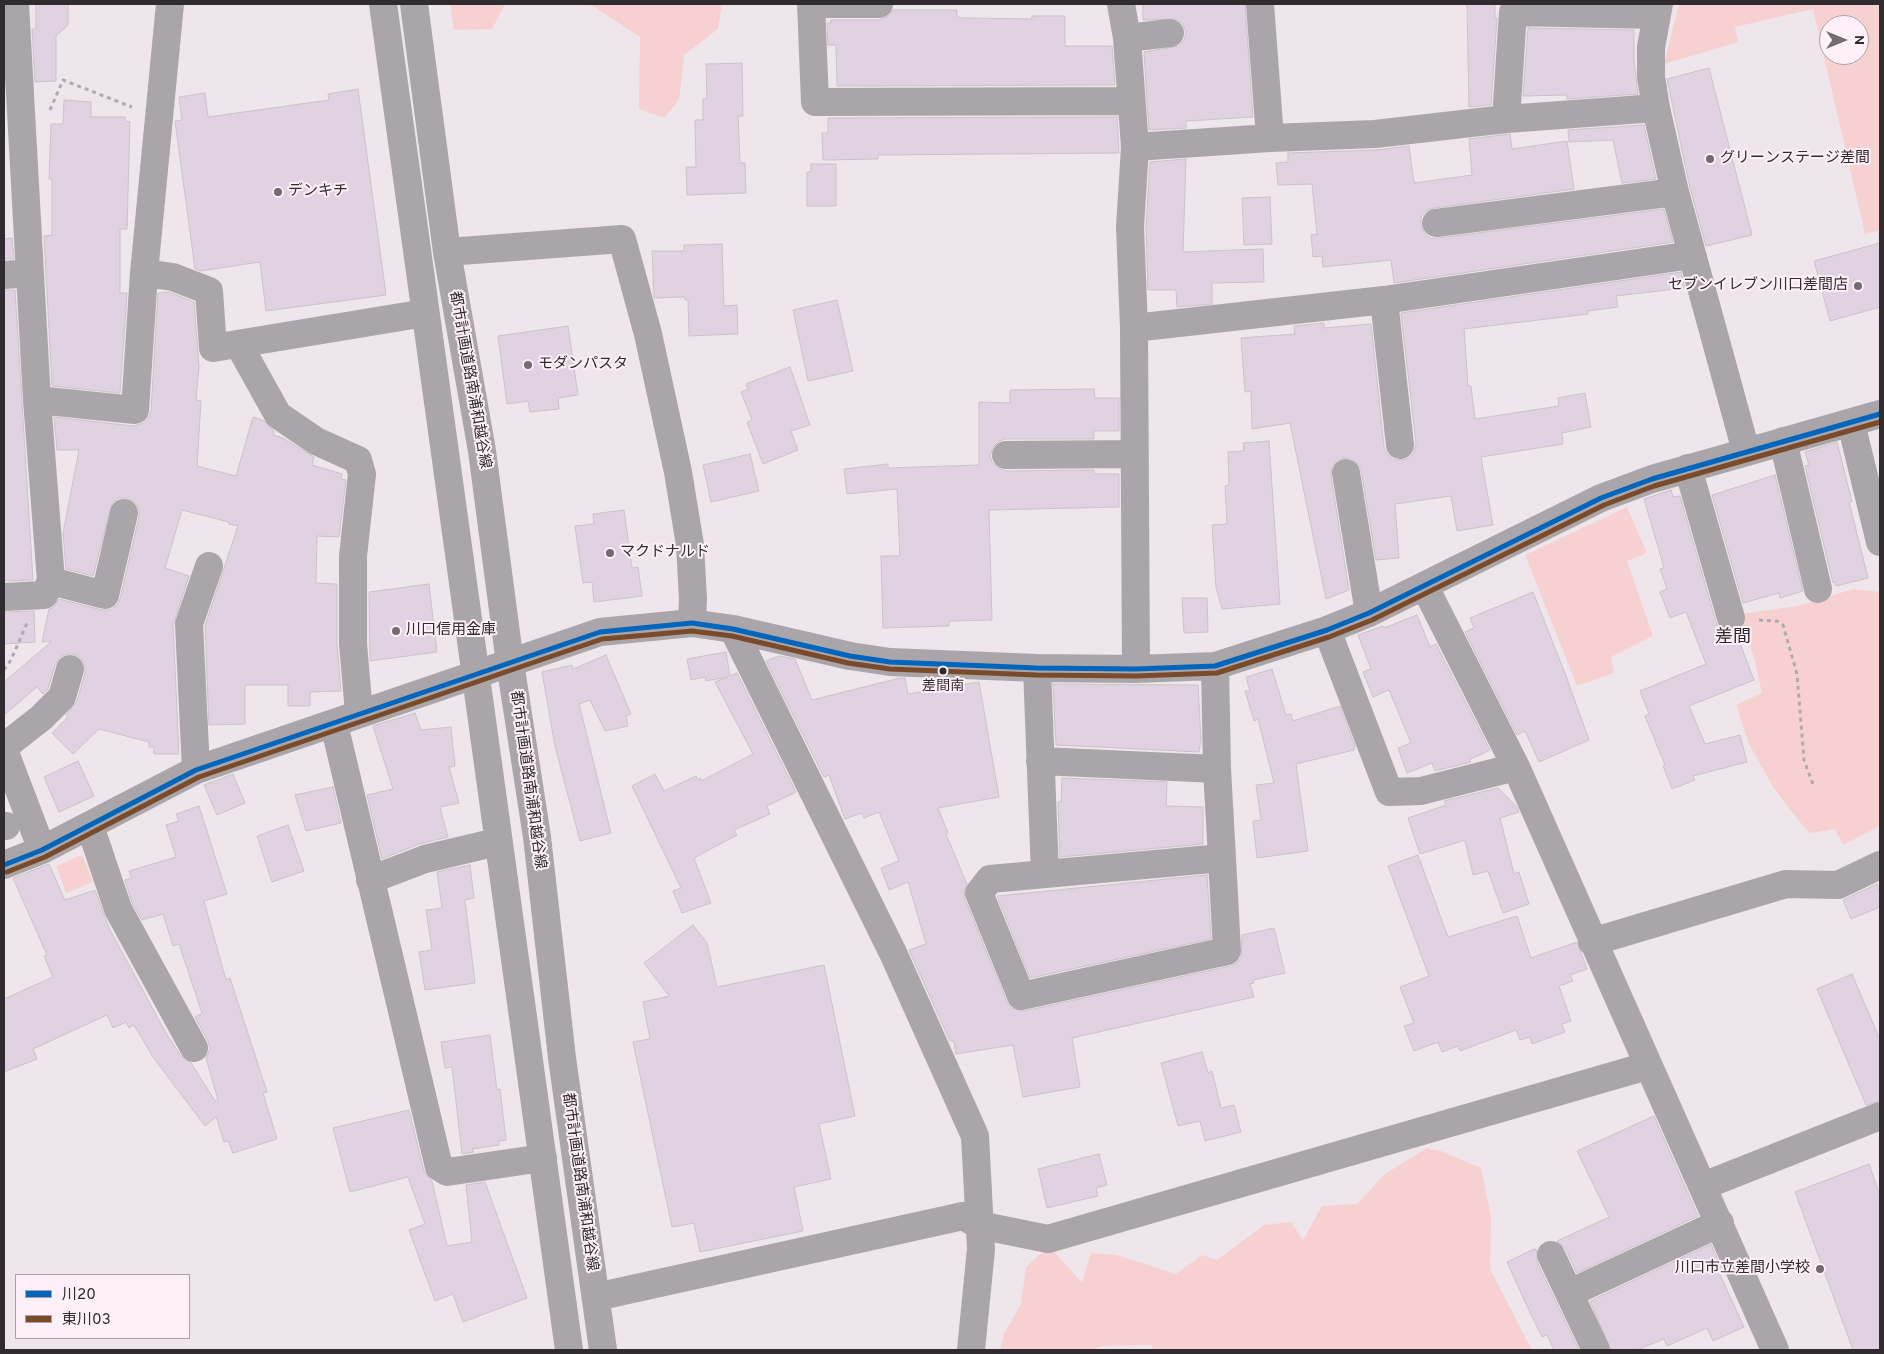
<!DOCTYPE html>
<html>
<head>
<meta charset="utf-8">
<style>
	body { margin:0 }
	#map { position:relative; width:1884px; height:1354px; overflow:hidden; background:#eee6ea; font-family:Overpass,"Noto Sans JP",sans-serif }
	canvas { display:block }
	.frame { position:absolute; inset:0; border:5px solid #302b2e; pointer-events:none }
	.legend { position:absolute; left:15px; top:1274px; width:175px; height:65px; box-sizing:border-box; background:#fef0f8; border:1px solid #aca1a7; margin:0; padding:6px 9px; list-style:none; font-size:15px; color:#302b2e }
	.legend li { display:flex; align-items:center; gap:10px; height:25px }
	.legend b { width:25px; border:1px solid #aca1a7 }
	.north { position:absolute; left:1819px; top:15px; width:50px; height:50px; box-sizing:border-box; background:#fef0f8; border:1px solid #aca1a7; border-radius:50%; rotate:90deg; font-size:14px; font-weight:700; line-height:20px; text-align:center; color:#302b2e }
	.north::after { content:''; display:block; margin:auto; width:18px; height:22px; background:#726c70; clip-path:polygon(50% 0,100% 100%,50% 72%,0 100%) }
</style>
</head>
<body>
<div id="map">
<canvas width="1884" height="1354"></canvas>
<div class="frame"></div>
<ul class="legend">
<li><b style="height:6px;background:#0065bd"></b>川20</li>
<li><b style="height:6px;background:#7a4b2a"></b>東川03</li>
</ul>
<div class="north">N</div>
</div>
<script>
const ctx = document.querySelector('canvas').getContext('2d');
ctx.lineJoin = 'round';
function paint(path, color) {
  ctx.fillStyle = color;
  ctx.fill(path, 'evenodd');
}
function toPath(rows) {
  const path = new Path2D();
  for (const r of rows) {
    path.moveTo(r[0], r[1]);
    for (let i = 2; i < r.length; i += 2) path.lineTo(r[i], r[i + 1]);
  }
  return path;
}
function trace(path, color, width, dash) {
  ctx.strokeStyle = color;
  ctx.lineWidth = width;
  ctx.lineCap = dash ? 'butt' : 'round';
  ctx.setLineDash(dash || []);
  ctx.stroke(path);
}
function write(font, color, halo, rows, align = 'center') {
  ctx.font = font + ' Overpass,"Noto Sans JP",sans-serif';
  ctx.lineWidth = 4;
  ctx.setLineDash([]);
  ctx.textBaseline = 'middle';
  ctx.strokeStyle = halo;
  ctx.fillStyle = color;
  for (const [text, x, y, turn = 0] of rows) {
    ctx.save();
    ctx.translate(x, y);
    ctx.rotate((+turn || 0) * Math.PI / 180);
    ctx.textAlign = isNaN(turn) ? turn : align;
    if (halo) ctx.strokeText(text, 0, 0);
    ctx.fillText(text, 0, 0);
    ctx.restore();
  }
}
const green = toPath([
	[450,4,505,4,492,29,454,30],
	[574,4,722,4,718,29,684,55,679,100,664,118,639,109,640,37,593,6],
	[1679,4,1880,4,1880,230,1865,234,1813,9,1735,27,1738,42,1664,64],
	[1829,25,1859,25,1859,55,1829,55],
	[1627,507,1647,553,1627,561,1653,636,1611,657,1614,673,1577,686,1525,555],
	[1853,589,1880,592,1880,826,1843,845,1835,829,1809,833,1792,812,1773,787,1749,744,1736,705,1762,693,1754,658,1739,614,1798,606],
	[82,855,93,882,66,893,56,866],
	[1427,1148,1441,1151,1481,1168,1491,1217,1490,1269,1532,1350,1153,1350,1151,1345,1103,1346,1091,1350,1000,1350,1004,1334,1021,1304,1026,1267,1049,1246,1082,1283,1091,1253,1117,1255,1176,1274,1202,1255,1217,1260,1264,1225,1291,1222,1303,1240,1322,1206,1357,1204,1385,1174]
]);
const building = toPath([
	[36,4,68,4,68,25,56,36,56,81,35,82,32,29,36,29,36,4],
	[1143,4,1245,4,1253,117,1186,121,1186,128,1149,130,1144,52,1179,46,1184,40,1186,32,1182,23,1176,19,1143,20,1143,4],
	[1467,4,1495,4,1495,18,1497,18,1491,105,1469,107,1467,4],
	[893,10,957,10,957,17,963,18,1032,19,1032,16,1065,16,1065,46,1112,46,1115,85,837,86,836,45,828,45,827,23,831,23,831,20,879,20,887,17,893,10],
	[1528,28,1634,30,1634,59,1638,94,1567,99,1567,95,1523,96,1528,28],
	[742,63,743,116,738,116,740,163,745,163,746,193,687,195,686,167,696,167,695,120,703,120,703,99,707,99,706,64,742,63],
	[1709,68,1752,235,1706,246,1690,188,1667,79,1709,68],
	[358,89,386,295,266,311,260,262,200,271,195,269,175,121,182,120,179,97,205,93,208,117,329,100,328,94,358,89],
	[64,100,91,102,91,117,125,117,125,121,130,122,127,229,120,229,120,293,127,293,120,393,52,386,44,236,52,235,52,179,49,179,51,124,63,124,64,100],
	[1117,117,1119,153,878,155,878,159,823,160,822,133,828,133,828,118,1117,117],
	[1644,125,1656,179,1622,183,1613,140,1569,142,1568,130,1644,125],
	[1510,134,1512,149,1567,141,1574,189,1434,208,1426,211,1421,217,1421,225,1424,233,1430,238,1438,238,1664,209,1673,242,1394,283,1391,260,1323,267,1322,256,1313,257,1311,235,1317,234,1312,184,1278,185,1276,163,1288,162,1288,153,1376,150,1409,146,1414,183,1472,175,1469,139,1510,134],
	[1186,159,1183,252,1263,249,1264,282,1212,283,1212,304,1177,307,1176,290,1148,290,1146,227,1150,162,1186,159],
	[811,164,836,164,836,206,807,206,807,172,811,172,811,164],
	[1270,197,1272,244,1244,245,1242,198,1270,197],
	[12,238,14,259,4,259,4,239,12,238],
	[1880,243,1880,307,1830,321,1814,261,1880,243],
	[722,244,724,306,737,305,738,334,689,336,688,300,685,300,685,297,654,298,652,251,684,251,684,245,722,244],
	[1681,272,1685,288,1616,296,1618,307,1588,311,1588,314,1464,329,1468,386,1471,386,1475,419,1559,406,1558,398,1585,393,1591,427,1562,433,1563,444,1481,457,1493,525,1457,531,1451,496,1395,504,1399,558,1376,560,1361,470,1358,464,1352,459,1344,458,1337,461,1332,467,1331,476,1349,590,1326,599,1290,423,1252,429,1251,391,1245,392,1241,338,1295,334,1294,326,1324,323,1324,328,1371,324,1384,447,1387,454,1393,459,1402,460,1409,458,1414,452,1416,443,1401,313,1681,272],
	[4,290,15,290,33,580,4,581,4,290],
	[169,292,194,302,199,367,196,400,201,401,197,466,236,476,253,417,263,420,274,431,273,435,283,438,314,457,312,465,342,474,341,479,346,480,339,537,317,536,316,583,337,584,337,644,341,691,310,692,310,706,288,706,288,685,245,685,245,724,209,725,205,626,238,526,229,524,229,522,182,510,165,568,189,576,173,625,179,754,154,754,154,747,149,747,149,742,99,729,73,754,52,733,68,717,66,715,77,701,85,673,85,665,81,658,74,654,67,654,60,657,55,665,48,689,43,694,37,687,4,715,4,682,52,641,42,642,49,609,53,608,59,599,102,610,110,610,117,605,120,599,139,517,139,509,135,502,127,498,119,498,112,503,93,576,66,569,63,533,79,450,57,450,54,417,133,426,141,424,148,419,151,411,158,293,169,292],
	[837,300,853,371,808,381,793,310,837,300],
	[568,326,578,395,558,398,559,409,530,412,528,401,507,404,498,336,568,326],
	[790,367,810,425,791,431,798,450,763,464,747,422,752,420,741,392,748,389,746,384,790,367],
	[1094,389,1095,398,1119,398,1119,431,1094,431,1094,439,1005,439,999,441,993,447,990,456,992,462,998,468,1006,471,1094,470,1094,474,1119,474,1119,507,989,510,992,620,949,621,949,626,883,628,881,556,900,556,897,489,847,494,844,469,888,464,888,468,979,465,979,402,1010,403,1010,390,1094,389],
	[1269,441,1280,604,1222,609,1216,588,1212,525,1227,524,1225,486,1229,485,1228,452,1244,451,1243,443,1269,441],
	[1837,442,1852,502,1849,502,1868,578,1836,586,1835,582,1833,583,1805,466,1809,465,1805,452,1837,442],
	[750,454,759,491,711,502,703,465,750,454],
	[1775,475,1803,591,1780,598,1779,593,1743,603,1712,495,1775,475],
	[1671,490,1673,497,1680,496,1716,622,1720,629,1727,633,1736,633,1754,680,1689,706,1705,744,1740,735,1747,762,1693,776,1695,780,1672,789,1663,766,1665,765,1645,716,1649,714,1640,691,1706,664,1686,612,1670,618,1660,592,1667,589,1660,569,1664,568,1644,499,1671,490],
	[624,510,632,568,638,567,642,596,594,602,592,582,583,583,575,526,594,524,593,514,624,510],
	[429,584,437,652,370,661,369,592,429,584],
	[1533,592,1566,676,1589,740,1539,762,1525,731,1517,735,1465,632,1474,628,1470,618,1533,592],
	[1182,598,1207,598,1208,632,1184,633,1182,598],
	[34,611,35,642,4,644,4,612,34,611],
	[1417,615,1430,647,1436,644,1490,750,1469,760,1471,762,1435,771,1432,763,1407,773,1398,748,1411,743,1389,690,1373,697,1363,672,1371,669,1358,635,1383,626,1384,628,1417,615],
	[726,652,730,676,737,673,796,792,767,806,770,814,734,830,737,835,694,858,711,903,682,913,673,891,681,888,632,786,655,774,664,791,696,776,698,780,700,778,701,781,753,754,715,682,728,677,706,681,705,677,691,680,687,659,726,652],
	[606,655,631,714,626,716,628,726,605,731,590,700,579,704,611,833,580,841,555,746,542,672,572,665,573,669,606,655],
	[780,656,795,659,812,700,900,678,905,678,908,694,979,682,999,797,938,808,948,833,946,834,967,884,964,891,965,899,1007,1002,1011,1008,1024,1011,1230,966,1237,963,1241,957,1242,935,1274,928,1285,973,1253,980,1254,983,1250,984,1254,997,1072,1038,1080,1087,1023,1097,1013,1045,956,1054,954,1041,950,1041,909,950,926,944,908,882,889,890,881,868,899,861,879,812,864,818,862,813,845,819,829,775,824,777,766,661,780,656],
	[1272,669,1286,715,1291,714,1293,721,1340,706,1355,746,1354,750,1296,764,1308,851,1257,858,1253,821,1261,820,1256,785,1274,783,1258,719,1254,721,1245,691,1250,691,1246,677,1272,669],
	[1053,684,1198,685,1201,740,1199,752,1056,745,1053,684],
	[415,713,421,730,451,727,455,766,449,767,459,803,440,807,448,837,419,844,382,859,367,795,393,789,373,726,415,713],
	[78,761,94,796,59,812,44,777,78,761],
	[233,774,245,803,217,815,204,785,233,774],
	[1062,778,1167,782,1166,806,1203,807,1203,844,1060,857,1058,802,1061,802,1062,778],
	[333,787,341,823,306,831,295,795,333,787],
	[1498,788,1516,806,1519,812,1500,818,1514,874,1519,872,1529,904,1503,913,1488,871,1473,875,1465,840,1420,854,1408,818,1446,805,1444,801,1498,788],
	[199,806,227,894,204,901,226,980,230,978,267,1092,263,1093,277,1139,233,1153,228,1141,224,1142,216,1117,205,1126,153,1057,134,1025,129,1028,126,1022,113,1028,107,1015,33,1049,37,1059,4,1072,4,999,53,977,44,956,47,955,13,878,49,864,65,900,95,890,110,930,166,1033,181,1056,191,1063,215,1101,218,1100,206,1058,210,1049,208,1041,195,1017,202,1013,179,944,173,946,163,914,142,920,132,903,125,880,132,878,129,871,176,857,166,825,179,821,176,814,199,806],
	[288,825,304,871,272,882,257,836,288,825],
	[1418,855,1448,937,1517,916,1531,958,1577,942,1587,969,1570,975,1573,981,1559,986,1571,1021,1562,1024,1565,1032,1532,1044,1530,1037,1520,1040,1516,1030,1460,1051,1458,1046,1442,1052,1438,1042,1414,1051,1404,1026,1414,1023,1400,987,1429,976,1388,866,1418,855],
	[470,865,474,898,465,900,475,983,425,990,419,952,432,950,426,910,442,908,437,872,470,865],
	[1207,875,1211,939,1030,978,997,896,1207,875],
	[1877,884,1880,893,1880,907,1851,919,1843,900,1877,884],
	[693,925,707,943,717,987,824,965,855,1116,819,1124,831,1179,794,1187,803,1231,700,1252,694,1223,672,1227,633,1042,650,1039,643,1002,669,996,644,963,693,925],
	[1852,974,1880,1040,1880,1101,1866,1105,1817,989,1852,974],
	[490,1035,497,1090,500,1089,506,1140,499,1141,499,1145,472,1149,474,1152,462,1154,452,1067,445,1068,441,1042,490,1035],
	[1202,1052,1208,1073,1212,1071,1221,1108,1234,1105,1241,1132,1205,1141,1200,1121,1178,1126,1161,1063,1202,1052],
	[409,1110,424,1171,432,1181,447,1246,472,1242,466,1185,485,1182,527,1298,463,1322,453,1294,435,1301,409,1230,425,1224,408,1177,350,1192,333,1128,409,1110],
	[1654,1116,1698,1216,1577,1273,1565,1248,1557,1241,1609,1217,1577,1151,1654,1116],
	[1099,1154,1107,1185,1096,1188,1098,1196,1047,1208,1038,1169,1099,1154],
	[1869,1164,1880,1196,1880,1350,1853,1350,1795,1192,1869,1164],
	[1711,1244,1721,1267,1717,1268,1744,1327,1713,1341,1707,1328,1667,1346,1664,1339,1637,1350,1611,1350,1590,1301,1711,1244],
	[1534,1249,1537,1250,1537,1262,1579,1350,1554,1350,1547,1335,1542,1337,1526,1304,1507,1262,1534,1249]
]);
const path = toPath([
	[50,110,63,80,132,107],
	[1759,620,1777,621,1783,625,1797,674,1804,760,1814,787],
	[4,670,11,660,27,623]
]);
const minor = toPath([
	[170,4,144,273,173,277,209,291,213,348,425,313],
	[383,4,569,1350],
	[414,4,447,252,482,451,510,663,537,837,562,1058,603,1350],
	[811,4,815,102,1131,101],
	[811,4,879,4],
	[1121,4,1127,38,1135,147,1130,227,1134,328,1136,669],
	[1260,4,1270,138],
	[1659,4,1651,47,1651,77,1656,108,1675,192,1746,451],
	[1127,38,1170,33],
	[1506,119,1513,12,1656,15],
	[1135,147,1270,138,1375,134,1506,119,1656,108],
	[1436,223,1675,192],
	[447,252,622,239,648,334,678,472,690,545,693,599,692,623],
	[4,275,30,273],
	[1384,300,1400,445],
	[1134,328,1384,300,1692,255],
	[239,345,278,415,316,441,358,460,362,474,353,556,353,644,359,713],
	[37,400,135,410,144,273],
	[1851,423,1880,542],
	[1783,441,1818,589],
	[1006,455,1133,454],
	[1688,468,1731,618],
	[1346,473,1369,613],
	[51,581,105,595,124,513],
	[1425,587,1516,767,1775,1350],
	[4,597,44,595,51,581,37,400,15,4],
	[733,629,893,953,975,1136,981,1249,971,1350],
	[1327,630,1389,792,1421,791,1516,767],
	[1215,666,1217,769,1222,858,1227,951,1021,996,979,893,990,879,1222,858],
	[1037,668,1045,874],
	[334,724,439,1167,447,1172,543,1158],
	[4,747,41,718,62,697,70,669],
	[4,750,42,850],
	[1040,761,1217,769],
	[196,770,189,624,209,566],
	[4,826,6,826],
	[90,826,118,909,194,1048],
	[4,865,42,850,196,770,600,632,692,623,733,629,850,656,890,662,1037,668,1136,669,1215,666,1327,630,1369,613,1601,498,1652,479,1880,414],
	[370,880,425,859,497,842],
	[1592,942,1786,884,1838,885,1880,865],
	[1703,1186,1880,1116],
	[1551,1255,1596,1350],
	[1570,1293,1720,1223],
	[596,1297,963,1216,979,1225,1048,1239,1647,1066]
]);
const bus1 = toPath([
	[4,865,42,850,196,770,600,632,692,623,733,629,850,656,890,662,1037,668,1136,669,1215,666,1327,630,1369,613,1601,498,1652,479,1880,414]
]);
const bus2 = toPath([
	[7,872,45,857,199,777,602,639,692,631,732,636,848,663,890,669,1037,675,1136,676,1217,673,1329,637,1372,620,1604,505,1654,486,1880,422]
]);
const markers = [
	[1710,159,5,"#726c70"],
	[278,192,5,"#726c70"],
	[1858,286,5,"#726c70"],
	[528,365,5,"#726c70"],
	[610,553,5,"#726c70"],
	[396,631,5,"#726c70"],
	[943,671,4.5,"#302b2e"],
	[1820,1269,5,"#726c70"]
];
const busNames = [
	["差間南",943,687]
];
const poiNames = [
	["グリーンステージ差間",1720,159],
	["デンキチ",288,192],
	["セブンイレブン川口差間店",1848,286,"right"],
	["モダンパスタ",538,365],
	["マクドナルド",620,553],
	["川口信用金庫",406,631],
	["川口市立差間小学校",1810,1269,"right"]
];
const streetNames = [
	["都市計画道路南浦和越谷線",469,380,80],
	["都市計画道路南浦和越谷線",527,780,82],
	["都市計画道路南浦和越谷線",579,1182,82]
];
const quarterNames = [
	["差間",1733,638]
];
paint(green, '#f7d1d1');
paint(building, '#e0d2e0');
trace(building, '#c9c4c7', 1);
trace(path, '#afaaad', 3, [4, 4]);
trace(minor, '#aaa5a8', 28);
trace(bus1, '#0065bd', 5);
trace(bus2, '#7a4b2a', 5);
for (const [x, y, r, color] of markers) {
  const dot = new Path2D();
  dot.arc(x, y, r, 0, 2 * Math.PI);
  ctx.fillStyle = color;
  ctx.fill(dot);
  trace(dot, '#fef0f8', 2);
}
write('14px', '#302b2e', '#fef0f8', busNames);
write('15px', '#302b2e', '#fef0f8', poiNames, 'left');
write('15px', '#302b2e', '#fef0f8', streetNames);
write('18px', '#302b2e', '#fef0f8', quarterNames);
</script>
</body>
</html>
